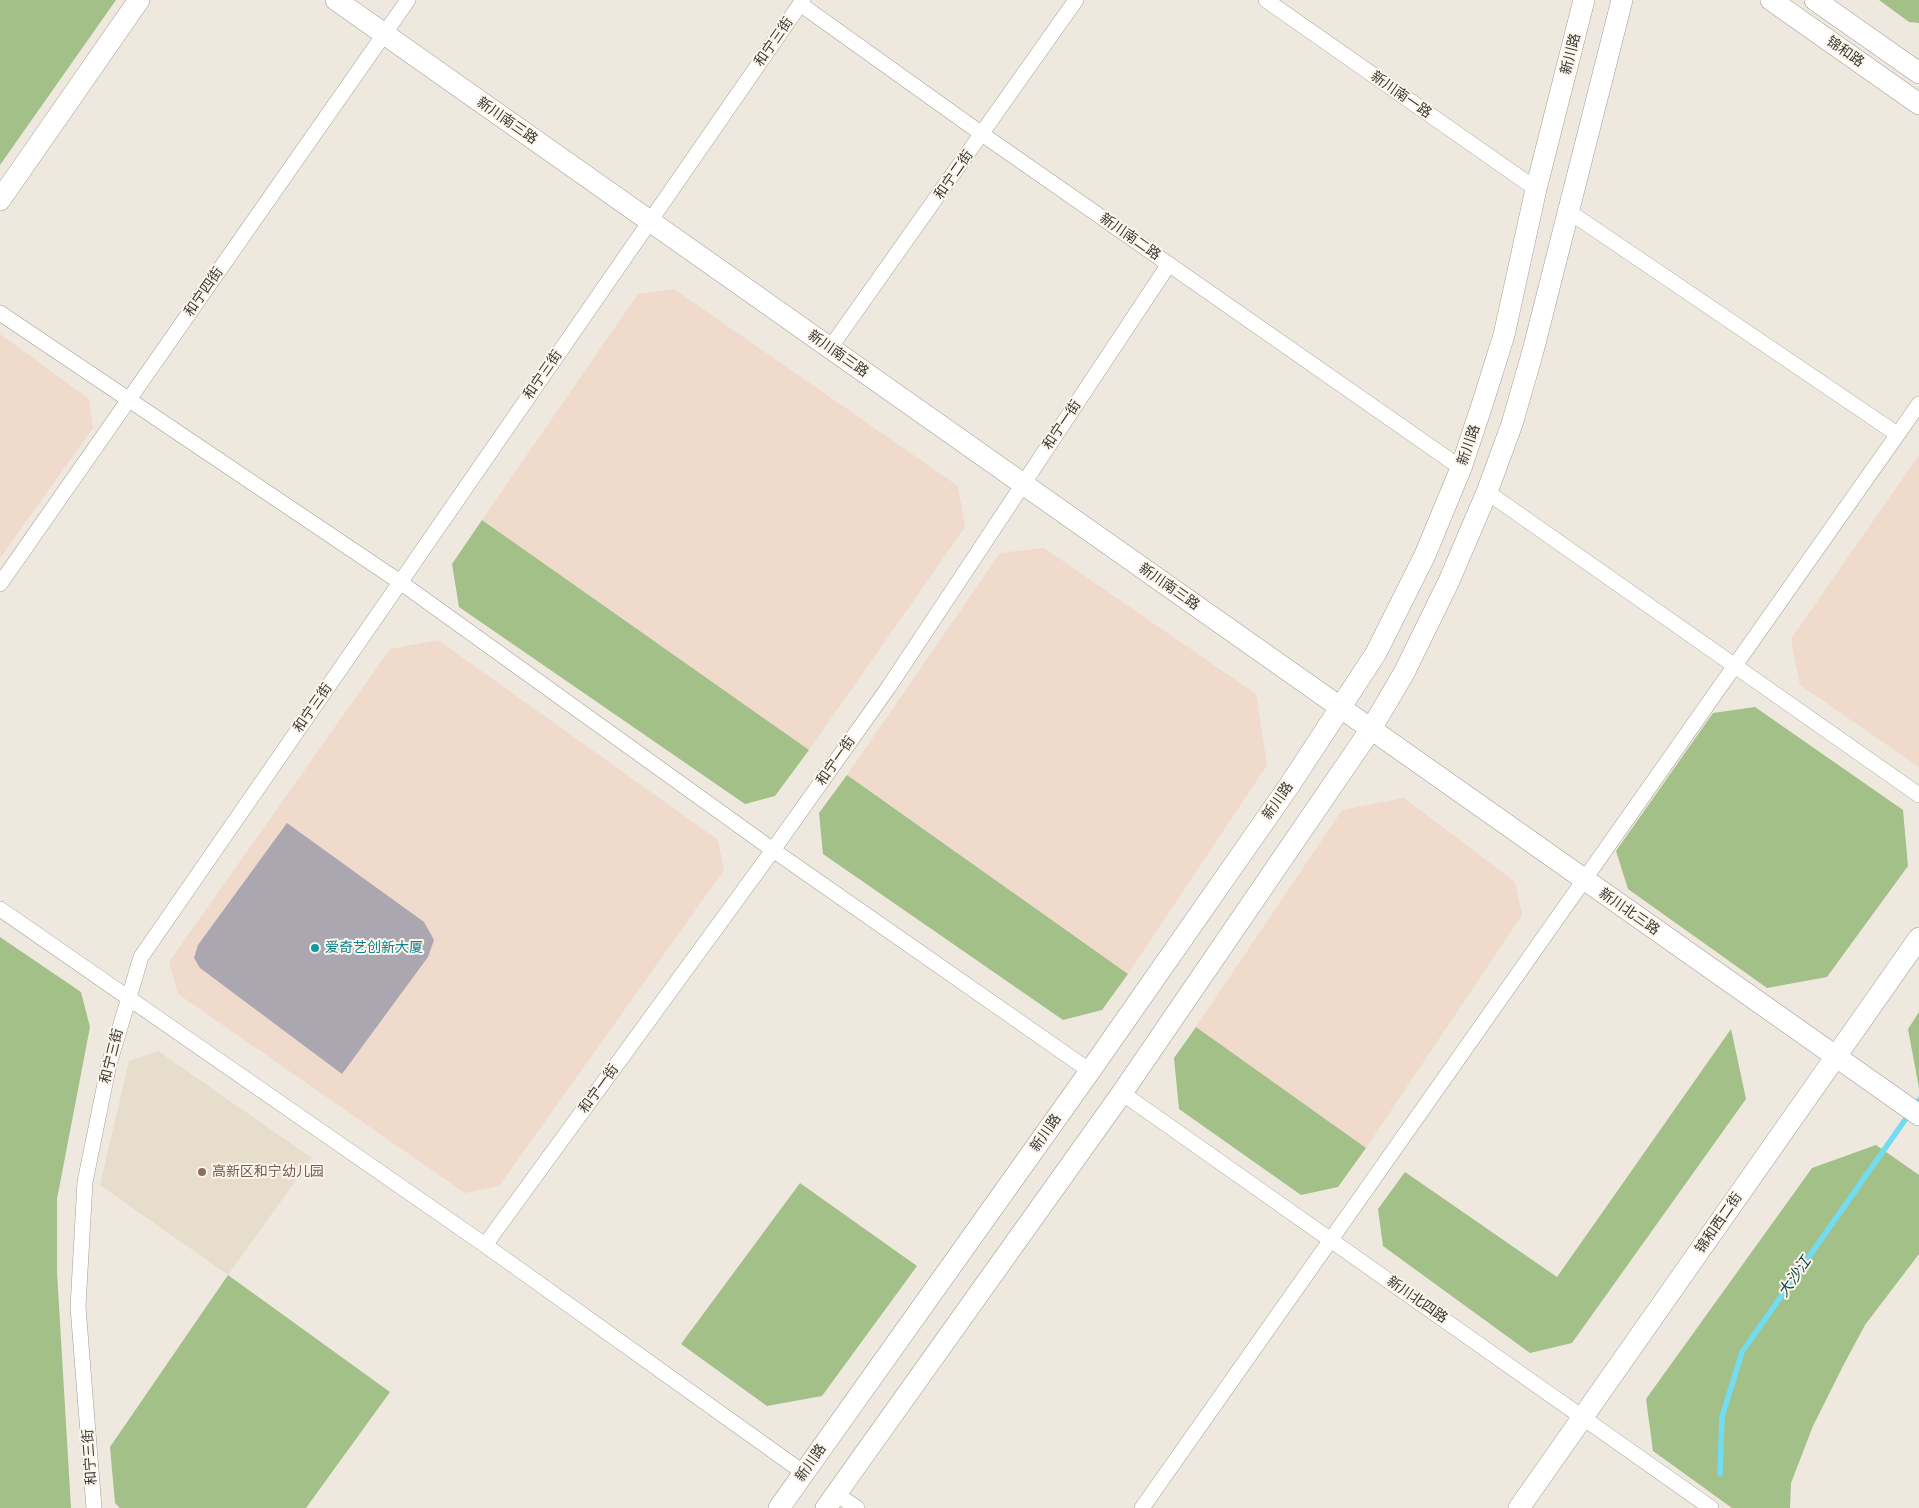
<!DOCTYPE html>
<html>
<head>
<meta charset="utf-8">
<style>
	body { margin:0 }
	canvas { display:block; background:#eee8de }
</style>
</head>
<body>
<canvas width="1919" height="1508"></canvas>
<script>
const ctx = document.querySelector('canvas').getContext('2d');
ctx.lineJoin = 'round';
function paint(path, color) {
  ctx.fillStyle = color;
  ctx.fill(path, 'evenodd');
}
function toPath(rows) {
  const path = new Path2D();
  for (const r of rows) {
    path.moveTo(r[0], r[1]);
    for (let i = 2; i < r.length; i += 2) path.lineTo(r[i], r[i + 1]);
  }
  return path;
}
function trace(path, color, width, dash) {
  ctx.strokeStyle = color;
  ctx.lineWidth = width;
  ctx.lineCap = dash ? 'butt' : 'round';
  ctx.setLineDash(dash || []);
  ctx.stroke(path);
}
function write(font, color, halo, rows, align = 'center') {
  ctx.font = font + ' "PT Sans","Noto Sans SC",sans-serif';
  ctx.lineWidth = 4;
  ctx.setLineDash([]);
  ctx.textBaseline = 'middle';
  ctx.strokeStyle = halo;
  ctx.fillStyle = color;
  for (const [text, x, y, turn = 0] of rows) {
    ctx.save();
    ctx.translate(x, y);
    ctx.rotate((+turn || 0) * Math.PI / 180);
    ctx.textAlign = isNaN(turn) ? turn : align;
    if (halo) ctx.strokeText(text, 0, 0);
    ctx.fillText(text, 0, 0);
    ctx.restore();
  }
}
const commercial = toPath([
	[674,289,958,486,965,527,809,750,482,520,638,294],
	[0,334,89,399,93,428,0,558],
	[1919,455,1919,767,1800,685,1791,639],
	[1044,548,1256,694,1267,765,1128,974,847,775,1000,553],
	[438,640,718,840,724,870,499,1186,465,1193,178,994,169,962,390,649],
	[1404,798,1515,882,1522,915,1366,1148,1196,1027,1342,810]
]);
const built = toPath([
	[158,1051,312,1158,228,1275,100,1185,129,1061]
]);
const green = toPath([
	[0,0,116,0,0,165],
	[1879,0,1919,0,1919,23,1909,22],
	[482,520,809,750,775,796,745,804,459,607,452,564],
	[1755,707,1903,810,1908,866,1827,977,1767,988,1628,889,1616,851,1713,713],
	[847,775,1128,974,1102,1010,1063,1020,823,854,819,813],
	[0,937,81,992,90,1027,57,1199,57,1272,71,1508,0,1508],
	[1919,1012,1919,1088,1908,1029],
	[1196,1027,1366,1148,1338,1187,1301,1195,1179,1109,1174,1058],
	[1731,1029,1746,1099,1572,1343,1530,1353,1383,1246,1378,1209,1405,1172,1557,1277],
	[1876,1145,1919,1175,1919,1254,1865,1325,1843,1366,1813,1426,1791,1483,1790,1508,1732,1508,1653,1451,1646,1399,1812,1168],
	[800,1183,917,1266,822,1396,767,1406,681,1344],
	[228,1275,390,1392,306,1508,120,1508,115,1503,110,1447]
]);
const stream = toPath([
	[1720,1474,1722,1417,1742,1352,1919,1100]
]);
const building = toPath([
	[287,823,424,922,434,940,428,957,342,1074,200,968,194,958,198,945]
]);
const street = toPath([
	[1266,0,1536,189],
	[800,4,982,134,1461,468],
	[1568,211,1897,434],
	[0,313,400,582,773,850,1090,1071],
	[830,348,1076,0],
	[1487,492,1919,795],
	[0,584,408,0],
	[0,909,485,1245,804,1473],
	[1122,1093,1711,1508],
	[485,1245,773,850,888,688,1169,264],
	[836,1494,857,1508],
	[94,1508,78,1307,85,1182,109,1064,141,957,803,0],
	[1142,1508,1919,404]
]);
const secondary = toPath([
	[336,0,1919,1115],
	[1771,0,1919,104],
	[1815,0,1919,73],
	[0,200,139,0],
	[779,1508,1090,1071,1289,786,1376,653,1425,555,1461,468,1483,402,1504,335,1536,189,1584,0],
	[826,1508,1122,1093,1371,729,1404,673,1449,581,1487,492,1512,424,1533,351,1622,0],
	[1519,1508,1919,938]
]);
const markers = [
	[315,948,5,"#0f9aa8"],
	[202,1172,5,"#8d6e63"]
];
const streetNames = [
	["和宁三街",774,42,-55],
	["锦和路",1845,52,35],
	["新川路",1571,54,-76],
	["新川南一路",1401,95,35],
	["新川南三路",507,121,35],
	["和宁二街",954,175,-55],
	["新川南二路",1130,237,35],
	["和宁四街",204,292,-55],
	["新川南三路",838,354,35],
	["和宁三街",543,375,-55],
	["和宁一街",1062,425,-56],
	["新川路",1469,445,-71],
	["新川南三路",1169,587,35],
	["和宁三街",313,708,-55],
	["和宁一街",836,761,-55],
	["新川路",1278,801,-55],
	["新川北三路",1629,912,35],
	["和宁三街",112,1056,-76],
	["和宁一街",599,1089,-54],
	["新川路",1046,1133,-55],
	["锦和西二街",1719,1223,-55],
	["新川北四路",1417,1300,35],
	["和宁三街",90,1457,-94],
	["新川路",811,1463,-55]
];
const cultureNames = [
	["爱奇艺创新大厦",325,948]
];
const educationNames = [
	["高新区和宁幼儿园",212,1172]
];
const waterNames = [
	["大沙江",1795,1277,-55]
];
paint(commercial, '#efdacc');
paint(built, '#e7ddcd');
paint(green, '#a3c089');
trace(stream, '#72dcf2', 5.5);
paint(building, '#aba7b1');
trace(street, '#a59f96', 16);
trace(secondary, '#a59f96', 22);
trace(street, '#fff', 15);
trace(secondary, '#fff', 21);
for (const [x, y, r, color] of markers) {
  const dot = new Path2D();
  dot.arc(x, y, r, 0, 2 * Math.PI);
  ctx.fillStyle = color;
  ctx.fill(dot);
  trace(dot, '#fbf5eb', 2);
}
write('14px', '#3a3834', '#fbf5eb', streetNames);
write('14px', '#0d838f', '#fbf5eb', cultureNames, 'left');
write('14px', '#785e54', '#fbf5eb', educationNames, 'left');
write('italic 15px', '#13434d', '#fbf5eb', waterNames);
</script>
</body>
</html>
